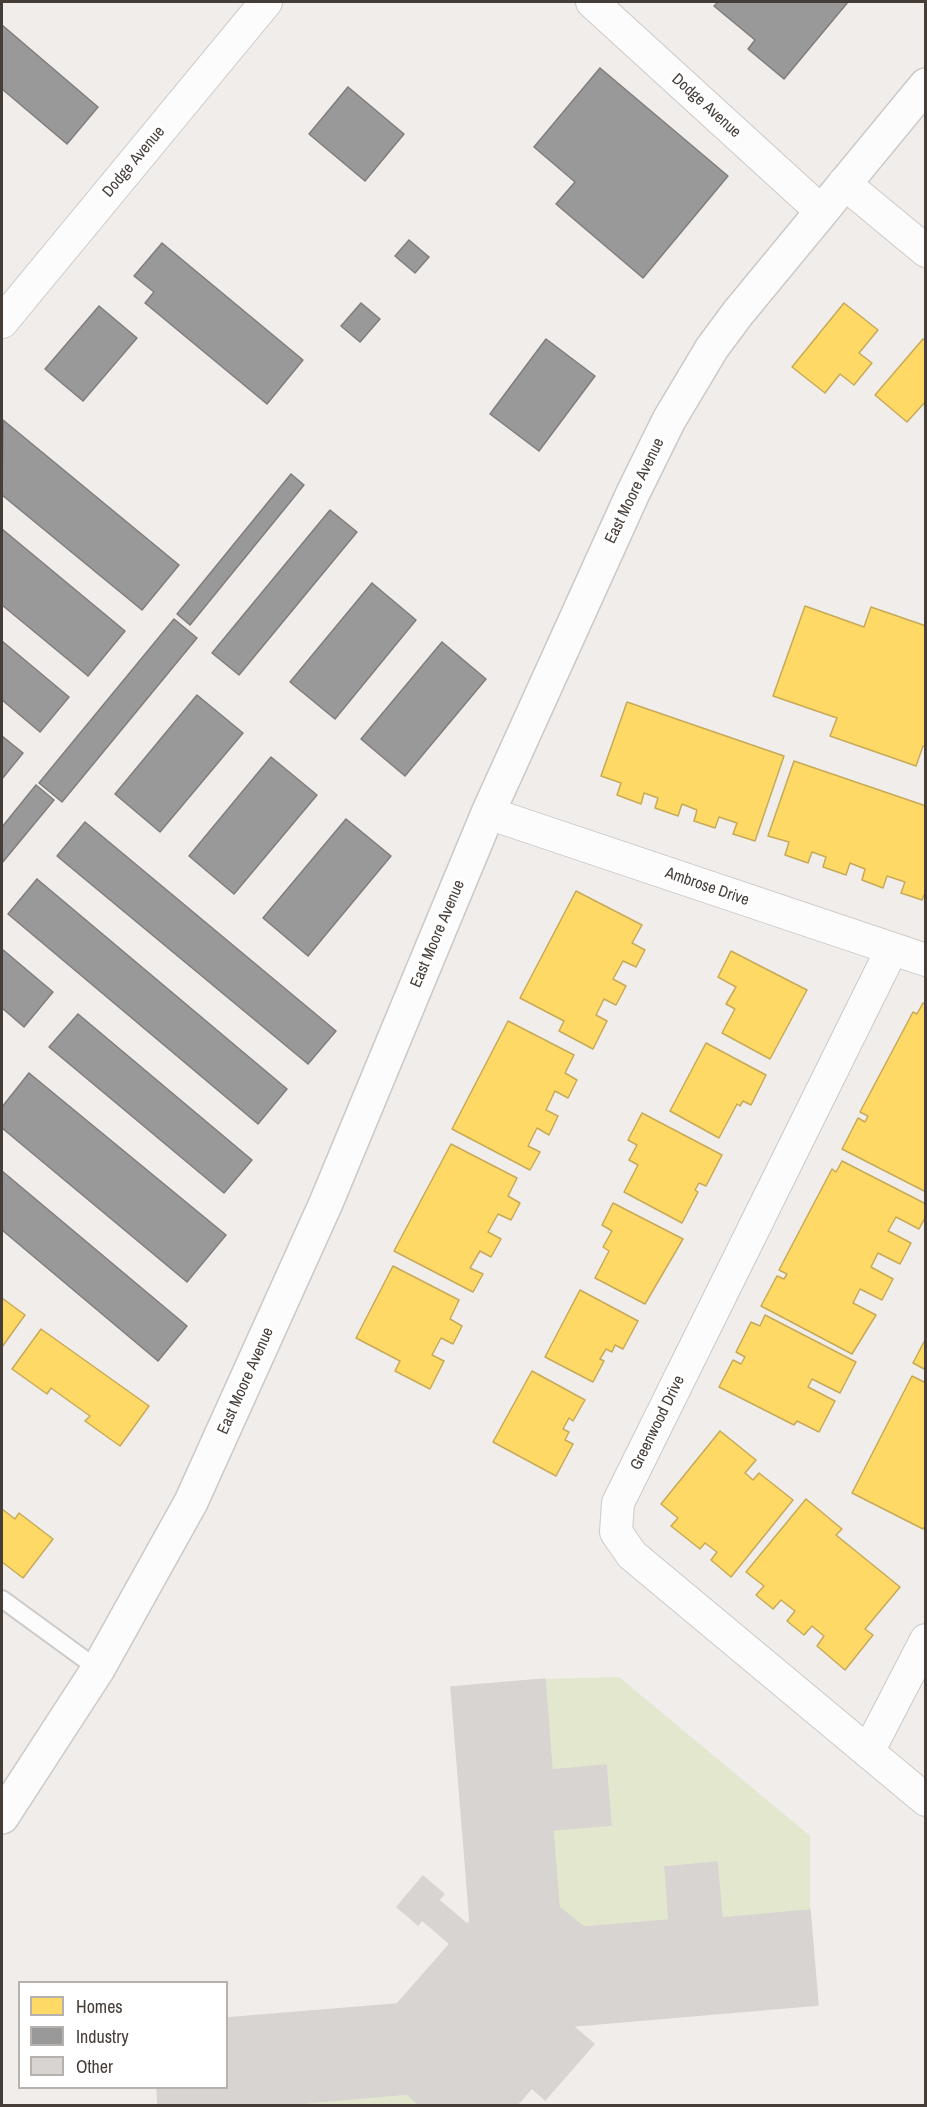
<!DOCTYPE html>
<html>
<head>
<meta charset="utf-8">
<style>
	body { margin:0 }
	#map { position:relative; width:927px; height:2107px; overflow:hidden; background:#f0edeb; font-family:"Archivo Narrow",sans-serif }
	canvas { display:block }
	.frame { position:absolute; inset:0; border:3px solid #453d38; pointer-events:none }
	.legend { position:absolute; left:18px; top:1981px; width:210px; height:108px; box-sizing:border-box; background:#fff; border:2px solid #b5b1af; margin:0; padding:8px 10px; list-style:none; font-size:18px; color:#453d38 }
	.legend li { display:flex; align-items:center; gap:12px; height:30px }
	.legend b { width:30px; border:2px solid #b5b1af }
</style>
</head>
<body>
<div id="map">
<canvas width="927" height="2107"></canvas>
<div class="frame"></div>
<ul class="legend">
<li><b style="height:16px;background:#ffd966"></b>Homes</li>
<li><b style="height:16px;background:#999"></b>Industry</li>
<li><b style="height:16px;background:#d8d4d2"></b>Other</li>
</ul>
</div>
<script>
const ctx = document.querySelector('canvas').getContext('2d');
ctx.lineJoin = 'round';
function paint(path, color) {
  ctx.fillStyle = color;
  ctx.fill(path, 'evenodd');
}
function toPath(rows) {
  const path = new Path2D();
  for (const r of rows) {
    path.moveTo(r[0], r[1]);
    for (let i = 2; i < r.length; i += 2) path.lineTo(r[i], r[i + 1]);
  }
  return path;
}
function trace(path, color, width, dash) {
  ctx.strokeStyle = color;
  ctx.lineWidth = width;
  ctx.lineCap = dash ? 'butt' : 'round';
  ctx.setLineDash(dash || []);
  ctx.stroke(path);
}
function write(font, color, halo, rows, align = 'center') {
  ctx.font = font + ' "Archivo Narrow",sans-serif';
  ctx.lineWidth = 6;
  ctx.setLineDash([]);
  ctx.textBaseline = 'middle';
  ctx.strokeStyle = halo;
  ctx.fillStyle = color;
  for (const [text, x, y, turn = 0] of rows) {
    ctx.save();
    ctx.translate(x, y);
    ctx.rotate((+turn || 0) * Math.PI / 180);
    ctx.textAlign = isNaN(turn) ? turn : align;
    if (halo) ctx.strokeText(text, 0, 0);
    ctx.fillText(text, 0, 0);
    ctx.restore();
  }
}
const green = toPath([
	[619,1677,810,1836,810,1910,722,1918,717,1862,665,1867,669,1920,584,1927,559,1907,553,1830,611,1825,606,1765,552,1770,545,1679],
	[407,2094,420,2105,304,2106,304,2103]
]);
const homes = toPath([
	[844,303,878,330,859,353,872,363,854,385,840,374,825,393,792,367,844,303],
	[923,339,926,341,926,401,907,422,875,395,923,339],
	[805,606,864,627,871,607,926,626,926,747,923,746,916,766,830,736,837,718,773,696,805,606],
	[627,702,784,756,755,841,733,834,737,823,719,817,715,828,694,821,697,810,682,804,678,816,655,808,658,798,644,793,641,804,617,795,621,783,601,776,627,702],
	[794,761,926,806,926,891,922,900,901,893,905,882,887,876,883,888,862,880,865,869,850,863,846,875,823,867,826,857,812,852,808,863,785,855,789,842,768,836,794,761],
	[576,891,642,925,632,943,645,950,636,967,623,961,613,979,626,986,616,1005,604,999,596,1015,607,1021,593,1049,559,1031,564,1021,520,998,576,891],
	[731,951,807,990,770,1059,722,1033,735,1009,726,1004,736,987,718,977,731,951],
	[923,1003,926,1005,926,1192,842,1149,858,1118,865,1122,868,1116,860,1112,913,1012,917,1014,923,1003],
	[508,1021,574,1055,565,1073,577,1080,568,1098,555,1091,546,1110,558,1116,549,1135,537,1128,528,1146,540,1152,530,1170,452,1129,508,1021],
	[706,1043,766,1075,751,1105,743,1101,740,1106,737,1104,719,1138,670,1111,706,1043],
	[642,1113,722,1155,706,1186,699,1183,695,1190,698,1192,682,1223,624,1192,638,1165,629,1160,637,1145,628,1140,642,1113],
	[451,1144,517,1178,508,1196,520,1203,511,1220,498,1214,488,1232,501,1239,491,1257,480,1251,470,1268,483,1274,473,1292,394,1251,451,1144],
	[842,1161,926,1204,926,1216,919,1229,896,1217,888,1231,911,1243,900,1264,878,1253,871,1267,893,1279,882,1300,860,1289,853,1303,876,1315,852,1354,761,1306,777,1276,784,1279,787,1274,779,1270,832,1169,836,1172,842,1161],
	[613,1203,683,1239,645,1304,595,1278,609,1251,603,1247,612,1231,602,1225,613,1203],
	[393,1266,459,1300,450,1319,462,1326,453,1344,441,1338,432,1355,444,1361,430,1389,395,1371,400,1361,356,1338,393,1266],
	[580,1290,638,1321,623,1349,615,1345,612,1352,606,1349,600,1359,604,1361,593,1382,545,1357,580,1290],
	[2,1298,25,1315,2,1347,2,1298],
	[765,1315,856,1362,840,1393,812,1379,808,1387,835,1401,819,1432,797,1421,794,1425,719,1387,733,1360,741,1364,745,1357,736,1352,751,1322,760,1326,765,1315],
	[41,1329,149,1406,120,1446,85,1421,90,1416,51,1388,47,1394,12,1369,41,1329],
	[926,1338,926,1370,913,1363,926,1338],
	[532,1371,585,1400,573,1421,569,1418,563,1429,569,1432,565,1440,573,1444,556,1476,493,1442,532,1371],
	[912,1376,926,1383,926,1525,923,1529,852,1493,912,1376],
	[720,1431,756,1460,745,1473,753,1480,759,1473,793,1500,731,1577,711,1560,717,1552,705,1543,700,1549,671,1526,678,1518,661,1504,720,1431],
	[806,1499,842,1529,836,1535,900,1587,865,1629,873,1635,845,1670,817,1646,824,1636,812,1626,804,1635,787,1621,795,1611,781,1600,773,1609,756,1595,764,1586,746,1572,806,1499],
	[2,1509,15,1519,19,1513,53,1539,23,1578,2,1562,2,1509]
]);
const industry = toPath([
	[718,2,848,2,784,79,748,49,755,40,714,6,718,2],
	[2,25,98,107,67,144,2,89,2,25],
	[600,68,728,176,643,278,556,204,575,182,534,147,600,68],
	[348,87,404,134,365,181,309,134,348,87],
	[409,240,429,257,415,273,395,256,409,240],
	[162,243,303,360,267,404,145,303,154,292,134,276,162,243],
	[361,303,380,319,360,342,341,326,361,303],
	[99,306,137,338,83,401,45,369,99,306],
	[546,339,595,376,539,451,490,414,546,339],
	[3,420,179,565,142,610,2,495,3,420],
	[291,474,304,485,190,625,177,614,291,474],
	[330,510,357,532,239,675,212,653,330,510],
	[2,529,125,631,88,676,2,605,2,529],
	[372,583,416,620,335,719,290,682,372,583],
	[174,619,197,638,62,802,39,783,174,619],
	[2,641,69,697,40,732,2,700,2,641],
	[442,642,486,679,405,776,361,739,442,642],
	[197,695,243,733,160,832,115,794,197,695],
	[2,736,23,753,2,779,2,736],
	[271,757,317,795,234,894,189,856,271,757],
	[36,785,54,800,2,863,2,827,36,785],
	[346,819,391,856,308,956,263,918,346,819],
	[85,822,336,1031,308,1064,57,856,85,822],
	[37,879,287,1089,258,1124,8,914,37,879],
	[2,949,53,992,24,1027,2,1008,2,949],
	[78,1014,252,1160,224,1193,49,1047,78,1014],
	[29,1073,226,1235,187,1282,2,1128,2,1107,29,1073],
	[2,1171,187,1326,158,1361,2,1230,2,1171]
]);
const building = toPath([
	[545,1679,552,1770,606,1765,611,1825,553,1830,559,1907,584,1927,669,1920,665,1867,717,1862,722,1918,810,1910,818,2005,573,2026,594,2044,545,2100,532,2088,516,2106,420,2106,407,2094,304,2103,304,2106,158,2106,157,2088,226,2088,226,2018,397,2004,470,1921,451,1687,545,1679],
	[423,1876,444,1894,439,1900,467,1924,450,1944,422,1920,418,1925,397,1907,423,1876]
]);
const service = toPath([
	[2,1599,98,1669]
]);
const minor = toPath([
	[592,2,821,211],
	[844,183,926,251],
	[2,322,266,2],
	[488,813,926,960],
	[892,949,618,1503,616,1532,632,1555,926,1800],
	[868,1752,926,1640]
]);
const tertiary = toPath([
	[2,1817,98,1669,191,1502,326,1203,488,813,633,493,669,420,712,348,738,313,926,85]
]);
const streetNames = [
	["Dodge Avenue",706,106,42],
	["Dodge Avenue",134,162,-50],
	["East Moore Avenue",635,491,-64],
	["Ambrose Drive",707,887,19],
	["East Moore Avenue",438,934,-67],
	["East Moore Avenue",246,1381,-66],
	["Greenwood Drive",658,1423,-64]
];
paint(green, '#e2e7ce');
paint(homes, '#ffd966');
trace(homes, '#c7aa58', 1.5);
paint(industry, '#999');
trace(industry, '#807d7c', 1.5);
paint(building, '#d8d4d2');
trace(building, '#d8d4d1', 1.5);
trace(service, '#ccc9c7', 20);
trace(minor, '#ccc9c7', 34);
trace(tertiary, '#ccc9c7', 36);
trace(service, '#fdfcfc', 16);
trace(minor, '#fdfcfc', 32);
trace(tertiary, '#fdfcfc', 33);
write('16px', '#453d38', '#fff', streetNames);
</script>
</body>
</html>
